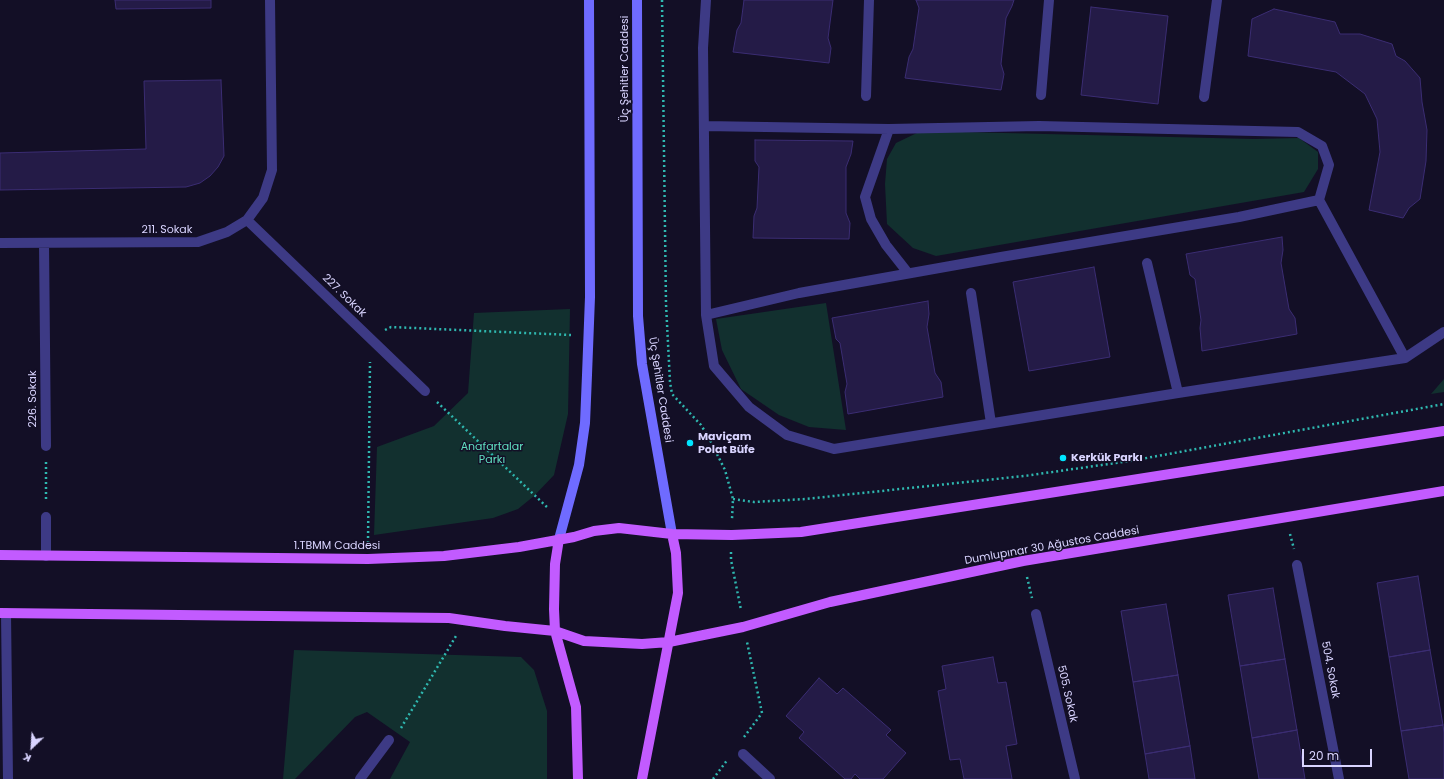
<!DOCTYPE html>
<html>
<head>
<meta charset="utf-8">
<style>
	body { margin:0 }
	#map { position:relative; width:1444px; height:779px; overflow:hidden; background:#130f26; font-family:Poppins,sans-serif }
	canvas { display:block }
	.north { position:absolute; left:12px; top:727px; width:40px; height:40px; -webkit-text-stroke:3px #130f26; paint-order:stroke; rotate:205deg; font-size:11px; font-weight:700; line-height:16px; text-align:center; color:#d9d4ff }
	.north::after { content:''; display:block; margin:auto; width:14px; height:18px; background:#d9d4ff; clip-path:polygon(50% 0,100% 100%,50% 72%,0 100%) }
	.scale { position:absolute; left:1302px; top:749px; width:70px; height:18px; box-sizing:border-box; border:2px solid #d9d4ff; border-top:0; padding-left:5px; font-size:12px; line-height:14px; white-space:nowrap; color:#d9d4ff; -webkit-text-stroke:3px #130f26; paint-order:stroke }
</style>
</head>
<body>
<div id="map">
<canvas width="1444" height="779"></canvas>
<div class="north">K</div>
<div class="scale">20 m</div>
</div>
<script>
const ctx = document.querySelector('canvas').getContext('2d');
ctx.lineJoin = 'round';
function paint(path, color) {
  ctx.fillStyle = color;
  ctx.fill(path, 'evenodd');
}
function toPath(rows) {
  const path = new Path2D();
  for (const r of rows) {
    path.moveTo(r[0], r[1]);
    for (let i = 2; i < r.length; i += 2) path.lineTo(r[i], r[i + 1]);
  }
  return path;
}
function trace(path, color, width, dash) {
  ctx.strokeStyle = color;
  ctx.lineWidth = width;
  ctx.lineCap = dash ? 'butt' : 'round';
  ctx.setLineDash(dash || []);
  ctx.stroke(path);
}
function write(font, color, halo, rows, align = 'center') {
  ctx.font = font + ' Poppins,sans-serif';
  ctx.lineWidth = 3;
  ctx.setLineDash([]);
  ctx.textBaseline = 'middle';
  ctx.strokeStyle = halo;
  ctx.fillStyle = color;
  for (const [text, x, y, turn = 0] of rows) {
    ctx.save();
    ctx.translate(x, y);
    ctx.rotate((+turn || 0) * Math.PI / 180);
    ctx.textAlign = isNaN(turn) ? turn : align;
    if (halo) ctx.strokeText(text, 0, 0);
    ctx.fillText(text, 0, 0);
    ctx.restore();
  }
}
const green = toPath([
	[921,131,1254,139,1299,138,1318,152,1318,169,1304,192,936,256,913,248,887,224,885,184,887,159,896,143],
	[826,303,846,430,809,427,779,415,741,389,722,350,716,319],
	[570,309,568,414,554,475,534,496,518,509,493,518,374,535,377,447,434,426,468,393,474,313],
	[1444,379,1444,392,1431,394],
	[294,650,521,657,534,670,547,711,547,779,390,779,410,742,367,712,355,717,295,779,283,779]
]);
const building = toPath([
	[115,0,211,0,211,8,116,9,115,0],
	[744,0,833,0,828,38,831,48,829,63,733,52,737,30,741,23,744,0],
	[916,0,1014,0,1012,6,1006,18,1001,64,1004,74,1001,90,905,78,909,57,913,49,919,8,916,0],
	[1091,7,1168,16,1158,104,1081,95,1091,7],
	[1274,9,1335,22,1340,34,1360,34,1392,44,1396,56,1405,61,1420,78,1422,102,1427,130,1426,161,1420,199,1409,208,1403,218,1369,210,1380,152,1377,119,1365,94,1336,72,1248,56,1252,19,1274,9],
	[221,80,224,156,218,167,210,176,200,183,186,187,0,190,0,153,146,149,144,81,221,80],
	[755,140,853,141,851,154,846,167,846,213,850,223,849,239,753,238,754,216,757,208,759,167,755,161,755,140],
	[1282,237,1283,250,1281,263,1289,309,1295,318,1297,334,1202,351,1200,328,1201,320,1195,279,1190,275,1186,254,1282,237],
	[1094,267,1110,357,1029,371,1013,282,1094,267],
	[928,301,929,314,927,327,935,373,941,382,943,397,848,414,845,392,847,384,840,343,836,339,832,318,928,301],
	[1418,576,1430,650,1389,657,1377,583,1418,576],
	[1273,588,1285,659,1240,666,1228,595,1273,588],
	[1166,604,1178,675,1133,682,1121,611,1166,604],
	[1430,650,1443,725,1401,731,1389,657,1430,650],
	[993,657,998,683,1006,682,1017,744,1006,746,1012,779,964,779,960,759,950,760,938,691,946,689,942,666,993,657],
	[1285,659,1297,730,1252,738,1240,666,1285,659],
	[1178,675,1190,746,1145,754,1133,682,1178,675],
	[819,678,837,694,843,688,891,730,886,735,906,753,883,779,860,779,855,774,851,779,845,779,799,738,804,732,786,716,819,678],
	[1443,725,1444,733,1444,779,1409,779,1401,731,1443,725],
	[1297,730,1305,779,1259,779,1252,738,1297,730],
	[1190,746,1195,779,1149,779,1145,754,1190,746]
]);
const path = toPath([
	[662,0,666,304,670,382,672,394,701,425,709,438,725,470,733,499,732,519],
	[385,330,391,327,571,335],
	[437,402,549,509],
	[46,462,46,501],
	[733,499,754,502,805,499,1024,476,1130,461,1444,404],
	[1290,534,1294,549],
	[368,543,370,362],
	[731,552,731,560,741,610],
	[1027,577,1032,598],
	[401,728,456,636],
	[744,737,762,713,747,642],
	[713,779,728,759]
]);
const lane = toPath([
	[706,0,703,48,706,315,714,366,749,407,787,435,834,449,1178,393,1405,358,1444,332],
	[1041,95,1049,0],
	[866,96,869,0],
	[1204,97,1217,0],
	[704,126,889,129,1039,126,1298,132,1322,146,1329,165,1319,200],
	[889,129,865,197,871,219,886,245,908,273],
	[1147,263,1178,393],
	[971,293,991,423],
	[706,315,799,293,1001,257,1239,217,1319,200,1405,358]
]);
const street = toPath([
	[247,220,425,391],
	[0,243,198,242,227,232,247,220,263,198,272,170,270,0],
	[44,243,46,446],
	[46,517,46,556],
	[1297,565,1339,779],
	[6,613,8,779],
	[1036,614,1075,779],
	[743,754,770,779],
	[360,779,389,740]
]);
const secondary = toPath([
	[637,0,638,316,642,364,672,534],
	[559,539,579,465,585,423,587,375,590,297,589,0]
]);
const primary = toPath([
	[559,539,555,564,554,609,555,631,576,707,578,779],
	[0,555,368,559,444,556,519,547,574,537,594,531,619,528,672,534,732,535,801,532,1444,431],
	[0,613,449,618,505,626,555,631,584,641,642,644,669,642,743,627,830,602,1023,561,1444,491],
	[642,779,678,593,676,553,672,534]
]);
const markers = [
	[690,443,4,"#00e5ff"],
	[1063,458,4,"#00e5ff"]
];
const streetNames = [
	["Üç Şehitler Caddesi",625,69,-90],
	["211. Sokak",167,230],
	["227. Sokak",344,296,44],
	["Üç Şehitler Caddesi",660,390,81],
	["226. Sokak",33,399,-90],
	["1.TBMM Caddesi",337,546],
	["Dumlupınar 30 Ağustos Caddesi",1052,546,-10],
	["504. Sokak",1330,670,79],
	["505. Sokak",1067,694,77]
];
const poiNames = [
	["Maviçam",698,437],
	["Polat Büfe",698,450],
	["Kerkük Parkı",1071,458]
];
const parkNames = [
	["Anafartalar",492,447],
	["Parkı",492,460]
];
paint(green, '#12302f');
paint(building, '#241b47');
trace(building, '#3b2d73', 1);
trace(path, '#2fb8b0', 2.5, [2, 3]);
trace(lane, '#3d3a85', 10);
trace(street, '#3d3a85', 10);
trace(secondary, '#6f6bff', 10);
trace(primary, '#c25bff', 10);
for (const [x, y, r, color] of markers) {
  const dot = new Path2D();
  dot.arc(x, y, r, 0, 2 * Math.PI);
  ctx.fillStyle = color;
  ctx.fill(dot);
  trace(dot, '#130f26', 1.5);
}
write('11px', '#d9d4ff', '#130f26', streetNames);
write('bold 11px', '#d9d4ff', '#130f26', poiNames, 'left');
write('11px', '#5fe0c0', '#130f26', parkNames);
</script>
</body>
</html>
